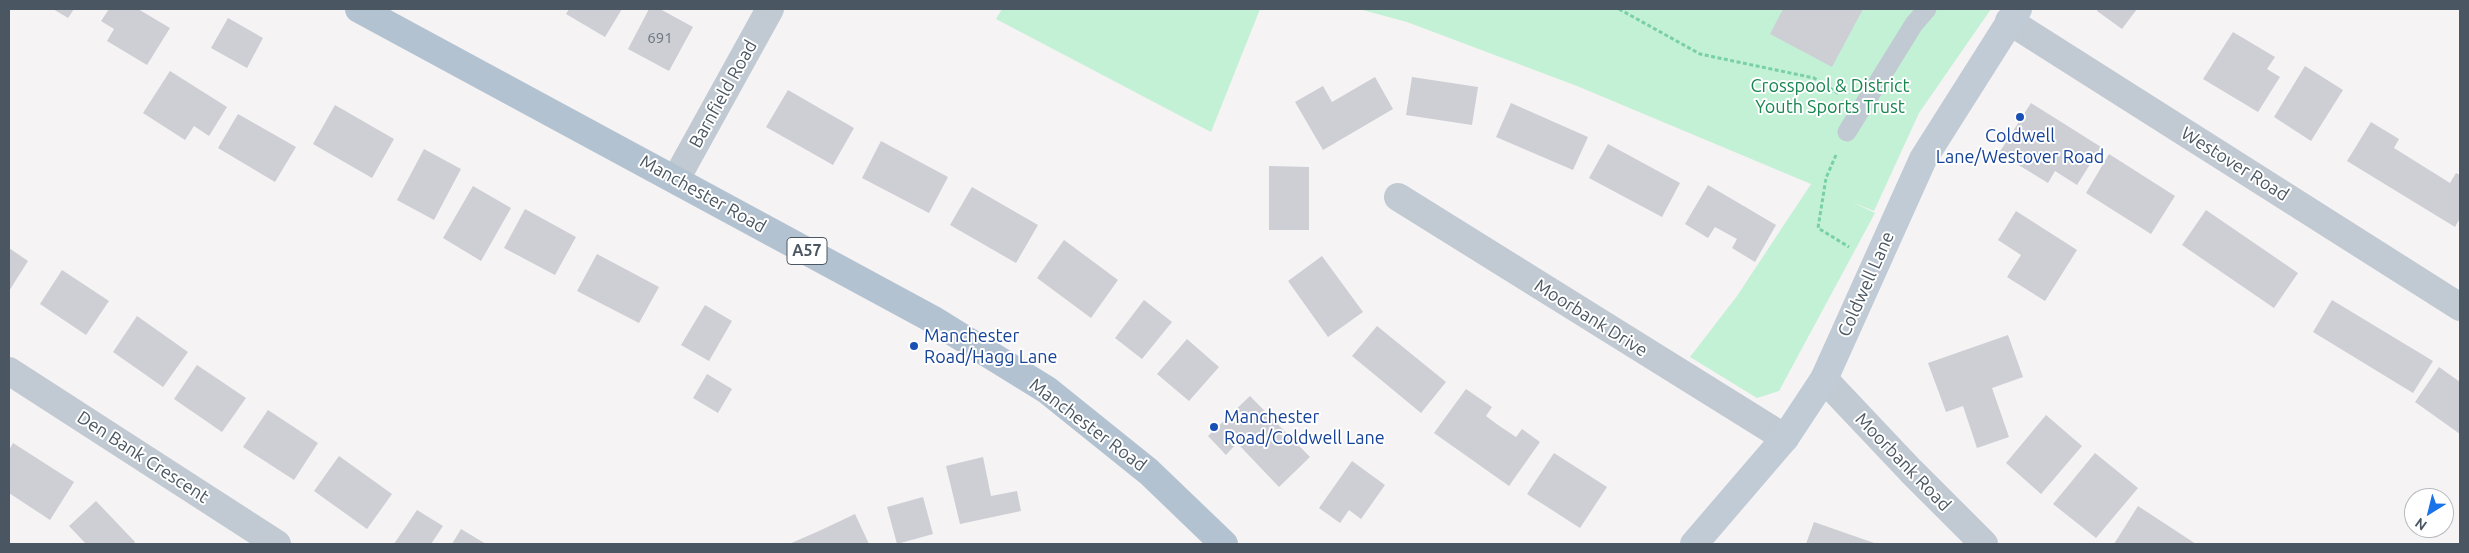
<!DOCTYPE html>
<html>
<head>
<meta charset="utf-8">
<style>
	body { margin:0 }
	#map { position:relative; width:2469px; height:553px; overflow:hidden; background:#f5f3f3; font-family:Ubuntu,sans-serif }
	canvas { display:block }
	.frame { position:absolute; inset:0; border:10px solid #4a5661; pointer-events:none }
	.north { position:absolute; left:2404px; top:488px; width:50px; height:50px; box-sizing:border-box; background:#fff; border:1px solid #b7bbc0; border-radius:50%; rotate:216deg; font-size:14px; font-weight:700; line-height:20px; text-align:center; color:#4a5661 }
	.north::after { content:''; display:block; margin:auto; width:18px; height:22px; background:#1a73e8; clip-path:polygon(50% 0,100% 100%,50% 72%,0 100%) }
</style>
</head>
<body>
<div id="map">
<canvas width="2469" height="553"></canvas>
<div class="frame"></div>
<div class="north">N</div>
</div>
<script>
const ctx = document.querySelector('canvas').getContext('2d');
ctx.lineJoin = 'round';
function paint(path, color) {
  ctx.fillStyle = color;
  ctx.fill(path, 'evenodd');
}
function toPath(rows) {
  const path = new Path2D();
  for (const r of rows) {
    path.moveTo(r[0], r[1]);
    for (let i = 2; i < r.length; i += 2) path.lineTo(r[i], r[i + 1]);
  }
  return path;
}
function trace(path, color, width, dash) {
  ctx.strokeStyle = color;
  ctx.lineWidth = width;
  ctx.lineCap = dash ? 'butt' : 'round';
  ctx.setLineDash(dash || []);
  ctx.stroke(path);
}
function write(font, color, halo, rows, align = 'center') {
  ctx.font = font + ' Ubuntu,sans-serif';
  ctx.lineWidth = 4;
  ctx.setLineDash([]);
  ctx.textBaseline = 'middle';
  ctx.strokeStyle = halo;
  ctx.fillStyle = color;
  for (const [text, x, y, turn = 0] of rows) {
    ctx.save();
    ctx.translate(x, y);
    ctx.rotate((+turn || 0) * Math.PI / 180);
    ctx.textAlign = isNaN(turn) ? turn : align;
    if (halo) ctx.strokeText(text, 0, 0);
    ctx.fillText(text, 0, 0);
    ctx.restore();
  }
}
const green = toPath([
	[1002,9,1260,9,1211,132,996,19],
	[1359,9,1991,9,1919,113,1874,211,1852,202,1875,213,1779,391,1757,398,1690,357,1737,296,1811,184,1577,86,1407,22]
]);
const building = toPath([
	[53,9,74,9,68,18],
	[109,9,138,9,170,28,147,65,107,41,114,29,101,21],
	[569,9,622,9,605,37,566,14],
	[649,9,660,9,693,27,669,71,628,49],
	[1783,9,1863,9,1832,67,1770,34],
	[2098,9,2137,9,2122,29,2097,11],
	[228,18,263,38,247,68,211,48],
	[2233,32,2275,57,2267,69,2280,77,2258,112,2203,79],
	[2305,66,2343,90,2311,141,2274,117],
	[170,71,227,107,209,136,194,126,185,140,143,113],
	[1375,77,1393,109,1323,150,1295,102,1323,86,1332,102],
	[1412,77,1478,87,1472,125,1406,115],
	[788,90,854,128,833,165,766,127],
	[1511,103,1588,137,1573,170,1496,137],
	[2031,103,2101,147,2077,185,2055,171,2048,183,1999,153],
	[335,105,394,139,372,178,313,144],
	[238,114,296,147,275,182,218,148],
	[2371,122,2399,139,2394,148,2450,183,2456,173,2460,175,2460,218,2455,227,2347,161],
	[881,141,948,177,929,213,862,178],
	[1608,144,1680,183,1662,217,1589,178],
	[424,149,461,169,434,220,397,200],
	[2109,154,2175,196,2151,234,2086,193],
	[1269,166,1309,167,1309,230,1269,230],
	[1708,185,1776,225,1755,262,1732,248,1737,239,1715,227,1708,238,1685,224],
	[473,186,511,208,481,261,443,238],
	[972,187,1038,225,1016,263,950,225],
	[525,209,576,237,555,275,504,248],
	[2206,210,2298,273,2274,308,2182,245],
	[2016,211,2077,250,2045,301,2007,277,2021,255,1998,240],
	[1064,240,1118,280,1091,318,1037,278],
	[9,248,28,261,9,291],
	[597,254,659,287,639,323,577,291],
	[1322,256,1363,312,1328,337,1288,281],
	[62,270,109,301,86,335,40,304],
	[1144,300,1172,322,1142,359,1115,338],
	[2332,300,2433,361,2413,393,2313,332],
	[705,305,732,321,709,361,681,345],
	[137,316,188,352,163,387,113,352],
	[1377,326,1446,382,1421,413,1352,356],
	[2008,335,2023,377,1992,388,2009,437,1977,448,1963,406,1946,412,1928,363],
	[1187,339,1219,367,1189,401,1157,374],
	[197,365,246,398,222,432,174,399],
	[2439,367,2460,382,2460,434,2415,402],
	[707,374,732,389,718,413,693,398],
	[1466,389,1492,407,1486,416,1498,425,1516,437,1522,429,1540,442,1509,486,1434,433],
	[1250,396,1310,457,1279,487,1237,443,1226,455,1208,436],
	[268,410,318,443,294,480,243,447],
	[2046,415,2082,446,2041,494,2006,463],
	[13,443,74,482,50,520,9,493,9,450],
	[1554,453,1607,487,1580,528,1527,494],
	[2095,453,2138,488,2096,538,2053,504],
	[339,456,392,494,367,529,314,491],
	[983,457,991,496,1017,491,1021,511,960,524,946,466],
	[1352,461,1385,485,1361,519,1349,510,1340,523,1319,508],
	[923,497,933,534,897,544,887,507],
	[96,501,135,542,133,544,86,544,69,526],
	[2138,506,2196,544,2114,544],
	[417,510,443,526,431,544,394,544],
	[855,514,869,544,789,544,819,531],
	[1814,522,1877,544,1806,544],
	[461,529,486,544,452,544]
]);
const path = toPath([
	[1619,9,1700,54,1814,78,1839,94],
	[1836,155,1826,178,1818,228,1849,247]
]);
const lane = toPath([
	[1847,132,1914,24,1927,9]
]);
const street = toPath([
	[2009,21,2460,307],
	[676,179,770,9],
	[1398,197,1785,438],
	[9,371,277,544],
	[1824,379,1911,471,1984,544]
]);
const secondary = toPath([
	[1694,544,1785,438,1824,379,1923,159,2018,9]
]);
const primary = toPath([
	[359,9,932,319,1047,390,1149,472,1224,544]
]);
const markers = [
	[2020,117,5,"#1a4fb4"],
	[914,346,5,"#1a4fb4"],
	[1214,427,5,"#1a4fb4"]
];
const numberNames = [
	["691",660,38]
];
const shields = [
	[807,251,40]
];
const shieldNames = [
	["A57",807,251]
];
const parkNames = [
	["Crosspool & District",1830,86],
	["Youth Sports Trust",1830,107]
];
const streetNames = [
	["Barnfield Road",723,94,-61],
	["Westover Road",2235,164,32],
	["Manchester Road",703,194,29],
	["Coldwell Lane",1866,284,-66],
	["Moorbank Drive",1591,318,32],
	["Manchester Road",1088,425,37],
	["Den Bank Crescent",143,457,33],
	["Moorbank Road",1903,462,46]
];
const transitNames = [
	["Coldwell",2020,136,"center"],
	["Lane/Westover Road",2020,157,"center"],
	["Manchester",924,336],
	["Road/Hagg Lane",924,357],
	["Manchester",1224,417],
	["Road/Coldwell Lane",1224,438]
];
paint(green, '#c3f1d5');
paint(building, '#cdcfd5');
trace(path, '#7ad0a6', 3, [4, 2.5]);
trace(lane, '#c1cad2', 19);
trace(street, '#c1cad2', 28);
trace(secondary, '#c1cbd6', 28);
trace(primary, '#b3c2d1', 28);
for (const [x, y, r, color] of markers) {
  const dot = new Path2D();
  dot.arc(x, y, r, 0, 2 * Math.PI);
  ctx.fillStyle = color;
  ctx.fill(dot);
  trace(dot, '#fff', 2);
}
write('15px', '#6b747e', null, numberNames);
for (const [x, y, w] of shields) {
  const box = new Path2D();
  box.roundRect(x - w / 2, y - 13.5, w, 27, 4);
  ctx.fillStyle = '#fff';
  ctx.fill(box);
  trace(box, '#4a5661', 1);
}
write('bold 16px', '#4a5661', null, shieldNames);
write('18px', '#17864f', '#fff', parkNames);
write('18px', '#4a5661', '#fff', streetNames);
write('18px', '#164399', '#fff', transitNames, 'left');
</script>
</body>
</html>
